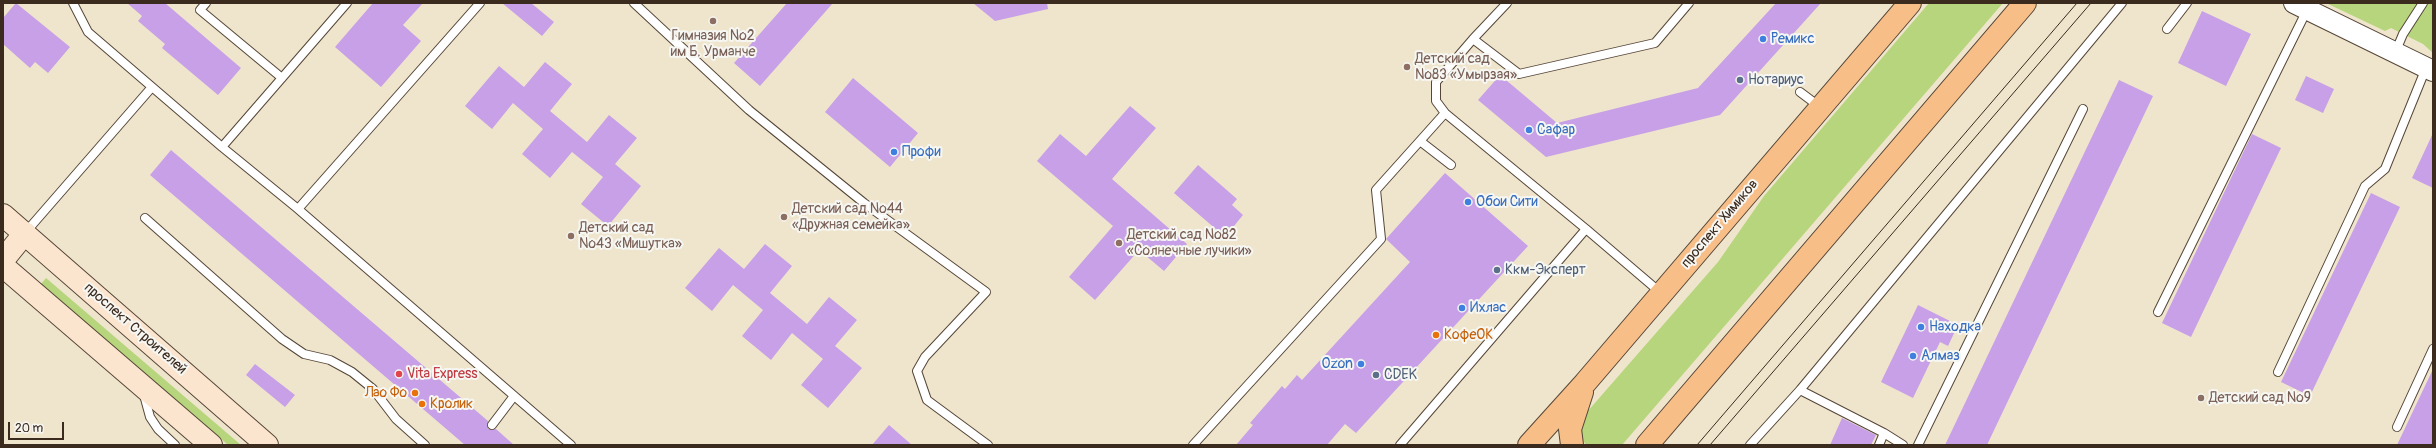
<!DOCTYPE html>
<html>
<head>
<meta charset="utf-8">
<style>
	body { margin:0 }
	#map { position:relative; width:2436px; height:448px; overflow:hidden; background:#efe5cc; font-family:Pangolin,sans-serif }
	canvas { display:block }
	.frame { position:absolute; inset:0; border:4px solid #3b2a1e; pointer-events:none }
	.scale { position:absolute; left:8px; top:422px; width:56px; height:18px; box-sizing:border-box; border:2px solid #3b2a1e; border-top:0; padding-left:5px; font-size:12px; line-height:14px; white-space:nowrap; color:#3b2a1e; -webkit-text-stroke:3px #f6f6f2; paint-order:stroke }
</style>
</head>
<body>
<div id="map">
<canvas width="2436" height="448"></canvas>
<div class="frame"></div>
<div class="scale">20 m</div>
</div>
<script>
const ctx = document.querySelector('canvas').getContext('2d');
ctx.lineJoin = 'round';
function paint(path, color) {
  ctx.fillStyle = color;
  ctx.fill(path, 'evenodd');
}
function toPath(rows) {
  const path = new Path2D();
  for (const r of rows) {
    path.moveTo(r[0], r[1]);
    for (let i = 2; i < r.length; i += 2) path.lineTo(r[i], r[i + 1]);
  }
  return path;
}
function trace(path, color, width, dash) {
  ctx.strokeStyle = color;
  ctx.lineWidth = width;
  ctx.lineCap = dash ? 'butt' : 'round';
  ctx.setLineDash(dash || []);
  ctx.stroke(path);
}
function write(font, color, halo, rows, align = 'center') {
  ctx.font = font + ' Pangolin,sans-serif';
  ctx.lineWidth = 4;
  ctx.setLineDash([]);
  ctx.textBaseline = 'middle';
  ctx.strokeStyle = halo;
  ctx.fillStyle = color;
  for (const [text, x, y, turn = 0] of rows) {
    ctx.save();
    ctx.translate(x, y);
    ctx.rotate((+turn || 0) * Math.PI / 180);
    ctx.textAlign = isNaN(turn) ? turn : align;
    if (halo) ctx.strokeText(text, 0, 0);
    ctx.fillText(text, 0, 0);
    ctx.restore();
  }
}
const green = toPath([
	[1929,3,2003,3,1622,445,1586,445,1580,436,1579,427,1587,412,1718,262,1764,196],
	[2326,3,2433,3,2433,53,2423,44,2391,28,2385,31],
	[46,278,241,445,228,445,41,284]
]);
const building = toPath([
	[16,3,70,47,48,73,35,62,30,68,3,44,3,18],
	[127,3,165,3,241,68,218,95,162,48,165,44,138,21,142,16],
	[373,3,423,3,403,25,421,41,381,87,335,47],
	[502,3,531,3,554,22,542,36],
	[787,3,833,3,760,86,734,63],
	[973,3,1047,3,1048,9,995,21],
	[1776,3,1821,3,1720,115,1546,157,1478,100,1500,75,1557,123,1698,88],
	[2202,11,2251,34,2226,86,2178,63],
	[545,62,572,84,550,111,587,142,609,115,637,138,615,164,641,186,608,226,581,204,603,177,572,152,550,178,522,154,543,129,513,103,492,129,465,106,499,66,524,87],
	[2306,76,2334,89,2323,113,2295,100],
	[853,78,918,133,890,167,825,112],
	[2119,80,2153,96,1987,445,1945,445],
	[1130,106,1156,128,1112,179,1187,244,1164,271,1139,250,1095,300,1069,277,1113,226,1037,161,1060,134,1086,156],
	[2433,133,2433,188,2412,178],
	[2252,134,2281,148,2191,337,2162,323],
	[171,150,488,421,488,429,496,429,514,445,465,445,150,175],
	[1198,165,1237,199,1232,205,1243,215,1225,237,1174,193],
	[1445,173,1528,246,1356,433,1345,424,1327,445,1236,445,1253,425,1250,423,1282,386,1285,389,1297,375,1302,380,1410,262,1386,239],
	[2371,193,2400,207,2310,396,2281,382],
	[765,244,792,266,770,293,807,324,829,297,857,320,835,346,862,368,828,408,801,385,823,359,792,333,771,360,742,336,763,310,733,285,712,311,685,288,719,248,744,269],
	[1918,305,1958,325,1948,346,1940,342,1913,398,1881,382],
	[255,364,295,395,285,407,246,375],
	[2433,369,2433,445,2397,445],
	[1842,418,1876,435,1871,445,1830,445],
	[889,425,912,445,872,445]
]);
const service = toPath([
	[73,3,88,32,222,147,298,209,571,445],
	[206,3,200,10,282,78],
	[634,3,749,110,864,203,986,292,925,357,917,371,927,400,988,445],
	[2167,29,2187,3],
	[1473,39,1507,3],
	[2395,53,2403,34,2423,3],
	[1800,92,1820,107],
	[1420,141,1451,165],
	[222,147,347,3],
	[298,209,480,3],
	[145,218,282,339,304,354,330,360,352,372,373,389,396,419,425,445],
	[1586,229,1445,113,1436,101,1436,82,1473,39,1519,74,1655,43,1689,3],
	[25,233,152,87],
	[2158,312,2307,10],
	[2278,372,2365,186,2385,169,2426,68],
	[1800,390,1884,433,1903,445],
	[144,395,150,417,158,429,175,445],
	[492,425,514,396],
	[2397,427,2433,349],
	[1193,445,1381,239,1376,190,1445,113],
	[1400,445,1586,229,1661,293],
	[1750,445,1800,390,2122,3],
	[1879,445,1884,433],
	[1918,445,2083,109]
]);
const tertiary = toPath([
	[2294,3,2433,71]
]);
const secondary = toPath([
	[3,215,267,445],
	[3,260,25,233],
	[3,266,211,445]
]);
const primary = toPath([
	[1529,445,1585,383,1910,3],
	[1572,445,1570,429,1582,392],
	[1647,445,2025,3]
]);
const tram = toPath([
	[1697,445,2077,3],
	[1710,445,2091,3]
]);
const markers = [
	[713,21,4,"#8d6e63"],
	[1763,39,4,"#3f7fe0"],
	[1407,67,4,"#8d6e63"],
	[1740,80,4,"#5c6f8a"],
	[1529,130,4,"#3f7fe0"],
	[894,152,4,"#3f7fe0"],
	[1468,202,4,"#3f7fe0"],
	[784,217,4,"#8d6e63"],
	[571,236,4,"#8d6e63"],
	[1119,243,4,"#8d6e63"],
	[1497,270,4,"#5c6f8a"],
	[1462,308,4,"#3f7fe0"],
	[1921,327,4,"#3f7fe0"],
	[1436,335,4,"#e8710a"],
	[1913,356,4,"#3f7fe0"],
	[1361,364,4,"#3f7fe0"],
	[399,374,4,"#e0444e"],
	[1376,375,4,"#5c6f8a"],
	[415,393,4,"#e8710a"],
	[2201,398,4,"#8d6e63"],
	[422,404,4,"#e8710a"]
];
const educationNames = [
	["Гимназия №2",713,36,"center"],
	["им Б. Урманче",713,52,"center"],
	["Детский сад",1415,59],
	["№83 «Умырзая»",1415,75],
	["Детский сад №44",792,209],
	["«Дружная семейка»",792,225],
	["Детский сад",579,228],
	["№43 «Мишутка»",579,244],
	["Детский сад №82",1127,235],
	["«Солнечные лучики»",1127,251],
	["Детский сад №9",2209,398]
];
const shopNames = [
	["Ремикс",1771,39],
	["Сафар",1537,130],
	["Профи",902,152],
	["Обои Сити",1476,202],
	["Ихлас",1470,308],
	["Находка",1929,327],
	["Алмаз",1921,356],
	["Ozon",1353,364,"right"]
];
const serviceNames = [
	["Нотариус",1748,80],
	["Ккм-Эксперт",1505,270],
	["CDEK",1384,375]
];
const streetNames = [
	["проспект Химиков",1720,224,-50],
	["проспект Строителей",135,329,41]
];
const foodNames = [
	["КофеОК",1444,335],
	["Лао Фо",407,393,"right"],
	["Кролик",430,404]
];
const healthNames = [
	["Vita Express",407,374]
];
paint(green, '#b6d57c');
paint(building, '#c7a0e7');
trace(service, '#564638', 10);
trace(tertiary, '#564638', 22);
trace(secondary, '#564638', 24);
trace(primary, '#564638', 24);
trace(service, '#fff', 8);
trace(tertiary, '#fff', 20);
trace(secondary, '#fce5cf', 22);
trace(primary, '#f7be88', 22);
trace(tram, '#3b2a1e', 1);
for (const [x, y, r, color] of markers) {
  const dot = new Path2D();
  dot.arc(x, y, r, 0, 2 * Math.PI);
  ctx.fillStyle = color;
  ctx.fill(dot);
  trace(dot, '#f6f6f2', 1.5);
}
write('14px', '#785e54', '#f6f6f2', educationNames, 'left');
write('14px', '#366cbe', '#f6f6f2', shopNames, 'left');
write('14px', '#4e5e75', '#f6f6f2', serviceNames, 'left');
write('14px', '#3b2a1e', '#f6f6f2', streetNames);
write('14px', '#c56008', '#f6f6f2', foodNames, 'left');
write('14px', '#be3a42', '#f6f6f2', healthNames, 'left');
</script>
</body>
</html>
